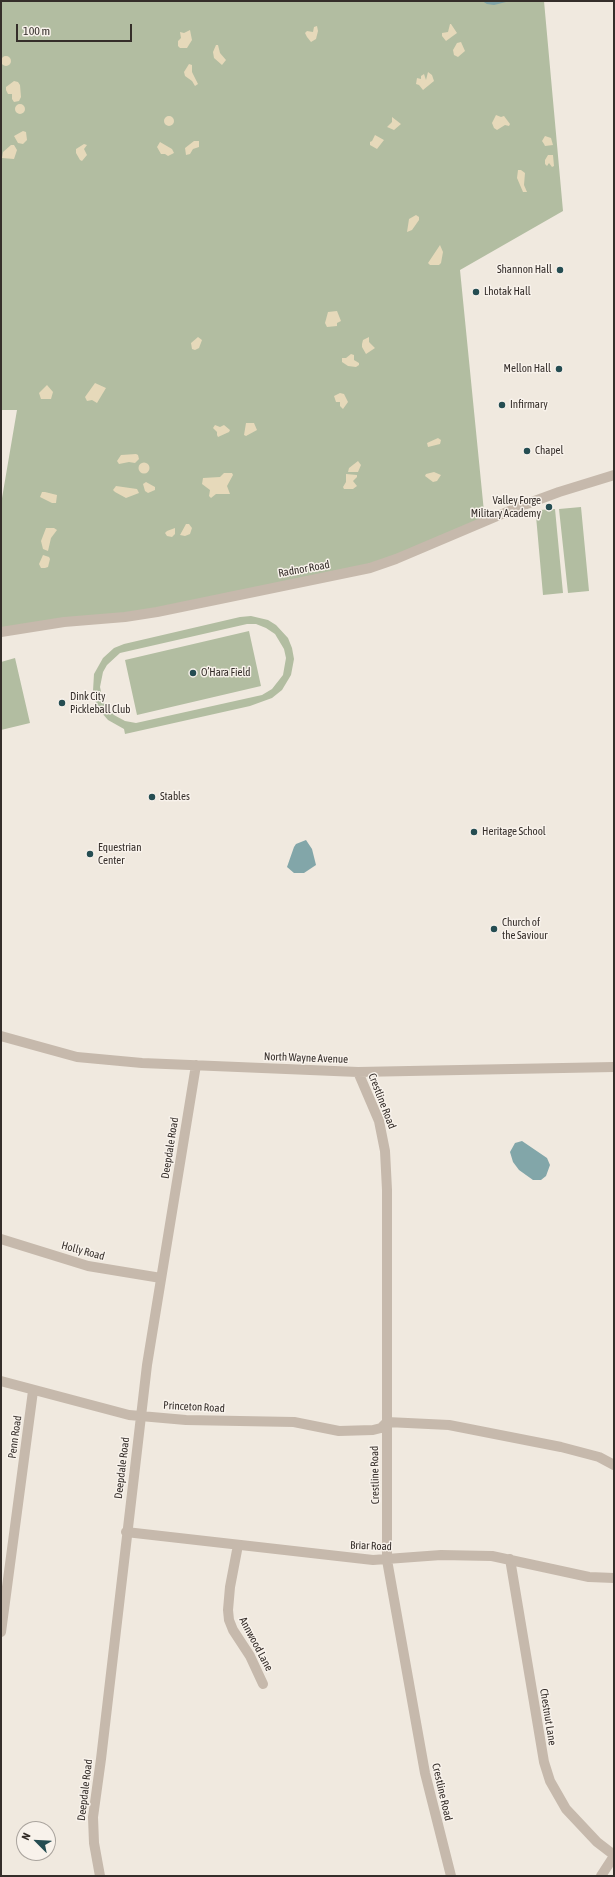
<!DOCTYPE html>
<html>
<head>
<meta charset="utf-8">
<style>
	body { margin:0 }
	#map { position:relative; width:615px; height:1877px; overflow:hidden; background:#f0e9df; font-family:"Asap Condensed",sans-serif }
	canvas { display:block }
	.frame { position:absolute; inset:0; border:2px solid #352e2a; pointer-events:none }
	.north { position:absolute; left:16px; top:1821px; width:40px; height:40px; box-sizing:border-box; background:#f8f2eb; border:1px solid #aaa49e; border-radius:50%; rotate:294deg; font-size:11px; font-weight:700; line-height:16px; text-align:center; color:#352e2a }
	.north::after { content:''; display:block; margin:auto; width:14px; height:18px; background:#254d52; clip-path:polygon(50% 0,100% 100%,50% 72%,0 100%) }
	.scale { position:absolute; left:16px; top:24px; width:116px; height:18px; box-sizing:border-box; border:2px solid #352e2a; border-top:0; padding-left:5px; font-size:12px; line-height:14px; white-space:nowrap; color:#352e2a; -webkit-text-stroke:3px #f8f2eb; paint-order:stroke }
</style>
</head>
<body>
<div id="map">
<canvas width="615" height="1877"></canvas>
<div class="frame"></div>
<div class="north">N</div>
<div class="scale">100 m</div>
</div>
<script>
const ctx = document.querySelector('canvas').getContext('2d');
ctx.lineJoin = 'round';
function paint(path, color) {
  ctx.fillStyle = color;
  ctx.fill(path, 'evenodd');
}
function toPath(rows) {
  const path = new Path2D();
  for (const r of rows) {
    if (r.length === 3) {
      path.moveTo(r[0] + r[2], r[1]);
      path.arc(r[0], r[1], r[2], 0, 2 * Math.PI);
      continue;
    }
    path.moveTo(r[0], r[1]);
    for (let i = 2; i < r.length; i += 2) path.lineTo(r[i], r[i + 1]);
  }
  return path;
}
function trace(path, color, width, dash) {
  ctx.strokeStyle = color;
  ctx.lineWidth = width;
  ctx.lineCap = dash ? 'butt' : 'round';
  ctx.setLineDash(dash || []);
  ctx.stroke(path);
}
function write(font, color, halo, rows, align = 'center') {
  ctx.font = font + ' "Asap Condensed",sans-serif';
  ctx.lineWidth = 3;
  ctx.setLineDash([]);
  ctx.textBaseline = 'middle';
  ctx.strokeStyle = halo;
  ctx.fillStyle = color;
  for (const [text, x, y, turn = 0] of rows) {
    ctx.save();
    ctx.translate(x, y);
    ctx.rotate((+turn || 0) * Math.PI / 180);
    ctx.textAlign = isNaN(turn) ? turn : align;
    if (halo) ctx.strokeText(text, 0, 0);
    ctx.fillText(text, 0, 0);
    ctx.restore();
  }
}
const green = toPath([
	[1,1,544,1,563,211,460,270,485,522,396,559,157,612,1,632,1,504,17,410,1,410],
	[581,507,589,591,568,593,559,509],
	[555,509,563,593,543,595,536,516,539,510],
	[251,616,268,620,276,625,288,638,292,648,294,659,291,675,282,690,272,698,250,706,125,734,124,729,108,720,101,712,96,703,93,691,94,674,103,658,114,648,124,644,240,617],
	[247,624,256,624,266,628,275,634,284,649,286,658,283,675,272,689,262,695,136,723,125,721,114,715,103,701,100,687,103,672,107,665,120,653],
	[249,631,261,686,137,715,125,660],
	[15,658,30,723,1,730,1,662]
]);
const sand = toPath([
	[450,24,451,24,457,33,446,41,442,36,442,33,448,32],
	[317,26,318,31,316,39,311,42,307,37,305,33,307,31,313,32,314,27],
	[190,30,192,40,187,48,180,48,178,46,178,41,181,38,180,32,184,33],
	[461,42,465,51,458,57,454,55,453,50,457,43],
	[216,45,218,45,220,53,226,60,222,65,214,58,213,52],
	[6,61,5],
	[189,64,192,65,192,72,198,84,195,86,192,81,185,76,184,72],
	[428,72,432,75,434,81,423,90,419,85,416,84,417,78,421,79,421,76,424,74,426,80],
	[14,81,18,82,20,85,21,97,19,101,14,102,12,99,12,94,8,94,6,90,6,87],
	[20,109,5],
	[496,115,501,117,504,116,510,124,509,126,505,125,497,130,494,128,492,123],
	[169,121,5],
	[392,117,401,124,394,130,387,127,392,122],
	[23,131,26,132,27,140,23,144,18,143,14,136],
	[375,135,384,140,377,149,370,145,370,142,372,141],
	[545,136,551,138,553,145,545,146,544,144,542,141],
	[194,141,199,141,199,147,193,149,190,154,186,155,185,148],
	[160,142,172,149,174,153,168,156,165,154,161,154,157,147],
	[84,144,87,145,84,149,87,155,82,161,80,160,76,153,76,149],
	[11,145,14,145,17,150,14,159,2,158,3,152],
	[548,155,553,155,554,166,552,167,549,163,547,166,545,164,545,160],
	[518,170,521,170,525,173,524,185,527,192,523,192,517,178],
	[416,215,419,217,419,220,412,230,407,232,409,219],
	[440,245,443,252,441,263,439,265,430,265,428,263],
	[337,311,341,321,337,323,337,326,327,327,325,323,328,312],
	[198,337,202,340,199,348,195,350,192,349,191,343],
	[369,337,369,342,375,348,366,354,362,347,362,344,363,340],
	[351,354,354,355,354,360,359,363,359,365,356,367,348,366,342,362,342,358,346,358],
	[95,383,106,388,97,403,92,400,87,401,85,397],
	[47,385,53,392,51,399,41,399,39,393],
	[340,393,344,394,348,402,343,409,340,406,340,402,336,402,334,396],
	[246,423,254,423,257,430,246,436,244,435],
	[215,425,220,427,224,425,230,430,229,432,218,437,217,435,217,432,213,428],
	[438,438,441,440,440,444,428,447,427,443],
	[136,454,138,455,139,459,135,463,129,462,119,464,117,461,121,455],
	[358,461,361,465,358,472,348,472,349,468],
	[144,468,5.5],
	[434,472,441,475,437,481,433,482,425,476,426,474],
	[224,473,232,473,233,475,227,486,230,494,216,494,211,498,209,496,210,490,202,484,203,478,220,477],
	[346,474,357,475,357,477,353,481,357,486,353,489,344,489,343,487,346,482],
	[146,482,155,487,155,490,148,493,145,491,143,484],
	[116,486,137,489,139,493,126,498,115,492,113,490],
	[42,492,45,492,57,495,56,503,52,503,40,497],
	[186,524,189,524,192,528,190,534,185,536,180,535],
	[46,528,54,528,57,530,51,538,48,551,43,549,41,541],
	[175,528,175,534,172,537,167,536,165,533,167,531],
	[43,555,49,557,50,559,48,567,45,568,41,568,39,564]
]);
const water = toPath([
	[482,1,510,1,494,5,487,4],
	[306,840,312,849,316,865,304,873,294,873,287,867,294,847,296,844],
	[522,1141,547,1158,550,1165,546,1176,541,1180,533,1180,519,1170,513,1162,510,1152,515,1143]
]);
const minor = toPath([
	[1,632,64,622,125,617,157,612,370,568,396,559,521,506,559,492,614,475],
	[1,1036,77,1057,142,1063,358,1072,614,1067],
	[358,1072,379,1121,385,1151,387,1190,387,1560,425,1773,451,1876],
	[1,1239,88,1266,161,1278],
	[1,1381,129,1415,186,1420,294,1422,339,1431,373,1430,381,1428,387,1422,449,1425,561,1447,599,1457,614,1465],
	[126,1532,373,1560,441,1555,492,1556,589,1577,614,1578],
	[238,1545,230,1587,228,1610,229,1620,233,1630,250,1656,263,1684],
	[510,1559,544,1762,550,1781,566,1809,597,1842,614,1855],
	[1,1632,33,1391],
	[100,1876,94,1843,93,1817,101,1759,147,1365,196,1065],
	[601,1876,614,1856]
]);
const markers = [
	[560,270,4,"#254d52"],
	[476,292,4,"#254d52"],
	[559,369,4,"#254d52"],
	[502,405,4,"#254d52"],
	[527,451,4,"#254d52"],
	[549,507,4,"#254d52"],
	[193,673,4,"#254d52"],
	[62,703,4,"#254d52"],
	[152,797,4,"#254d52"],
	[474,832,4,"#254d52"],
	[90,854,4,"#254d52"],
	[494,929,4,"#254d52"]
];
const poiNames = [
	["Shannon Hall",552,270,"right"],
	["Lhotak Hall",484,292],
	["Mellon Hall",551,369,"right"],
	["Infirmary",510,405],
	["Chapel",535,451],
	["Valley Forge",541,501,"right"],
	["Military Academy",541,514,"right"],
	["O’Hara Field",201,673],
	["Dink City",70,697],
	["Pickleball Club",70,710],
	["Stables",160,797],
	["Heritage School",482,832],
	["Equestrian",98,848],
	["Center",98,861],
	["Church of",502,923],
	["the Saviour",502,936]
];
const streetNames = [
	["Radnor Road",304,569,-10],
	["North Wayne Avenue",306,1058,2],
	["Crestline Road",382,1101,69],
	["Deepdale Road",170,1148,-81],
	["Holly Road",83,1251,15],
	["Princeton Road",194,1407,3],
	["Penn Road",15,1437,-82],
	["Deepdale Road",122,1468,-83],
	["Crestline Road",375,1475,-91],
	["Briar Road",371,1546,2],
	["Annwood Lane",256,1644,62],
	["Chestnut Lane",548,1717,81],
	["Deepdale Road",85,1790,-83],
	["Crestline Road",442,1792,77]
];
paint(green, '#b2bda1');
paint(sand, '#e6d9ba');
paint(water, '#82a6a9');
trace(minor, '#c6b9ac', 10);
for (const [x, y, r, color] of markers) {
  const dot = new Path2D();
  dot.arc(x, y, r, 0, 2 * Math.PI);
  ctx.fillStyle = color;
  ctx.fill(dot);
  trace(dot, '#f8f2eb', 1.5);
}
write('11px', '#352e2a', '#f8f2eb', poiNames, 'left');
write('11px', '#352e2a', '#f8f2eb', streetNames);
</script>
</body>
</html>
